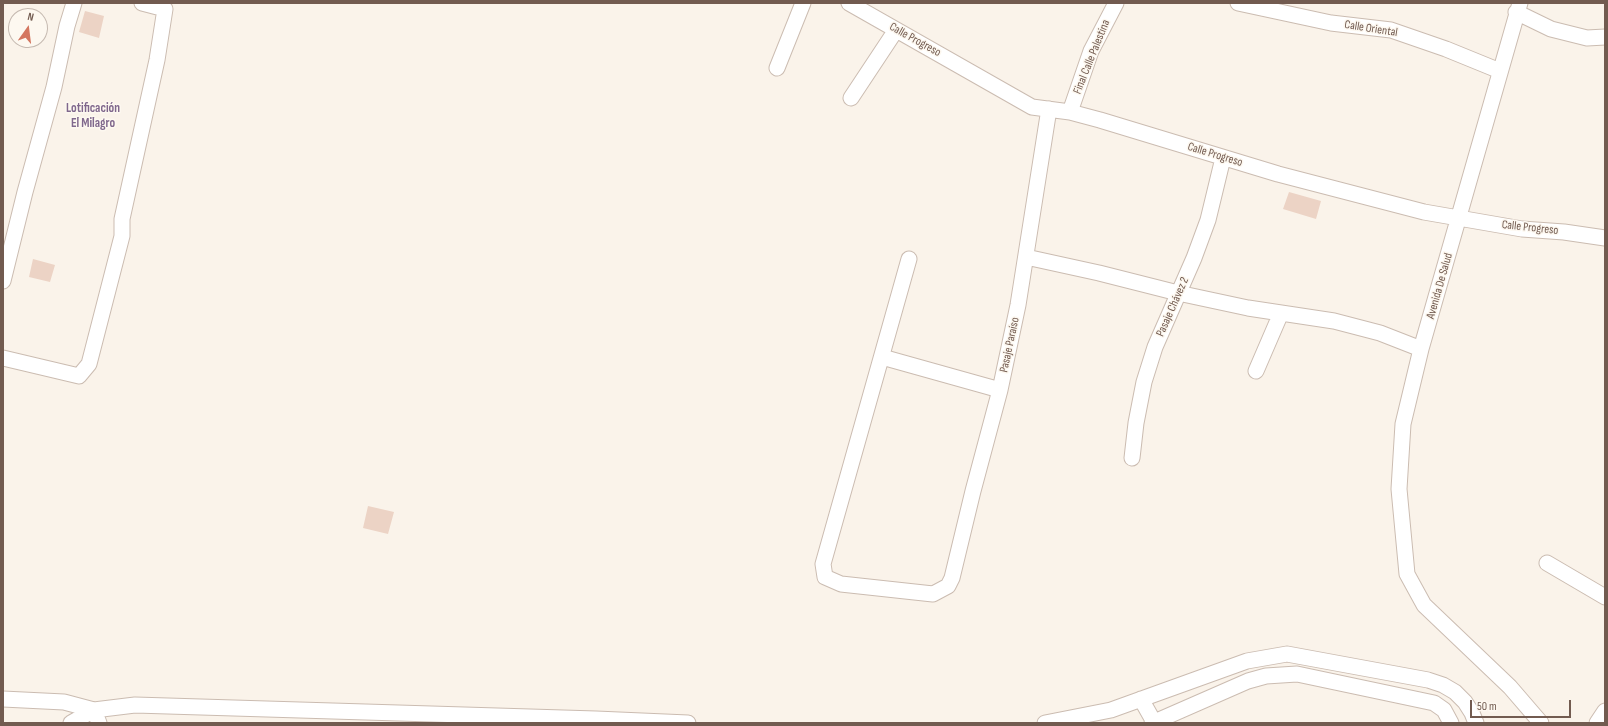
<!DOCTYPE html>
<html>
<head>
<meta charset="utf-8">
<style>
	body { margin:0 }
	#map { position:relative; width:1608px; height:726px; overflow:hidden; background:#faf3ea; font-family:"Sofia Sans Condensed",sans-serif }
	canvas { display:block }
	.frame { position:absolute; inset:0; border:4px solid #725b50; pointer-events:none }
	.north { position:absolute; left:8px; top:8px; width:40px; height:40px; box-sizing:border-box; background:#fdf8f0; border:1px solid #c5b9b0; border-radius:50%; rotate:14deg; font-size:11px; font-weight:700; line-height:16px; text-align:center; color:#725b50 }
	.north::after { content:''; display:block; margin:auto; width:14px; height:18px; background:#d4765f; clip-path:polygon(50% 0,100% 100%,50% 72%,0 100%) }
	.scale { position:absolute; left:1470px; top:700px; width:101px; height:18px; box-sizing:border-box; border:2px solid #725b50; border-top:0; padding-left:5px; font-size:12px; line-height:14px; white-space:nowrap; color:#725b50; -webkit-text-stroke:3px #fdf8f0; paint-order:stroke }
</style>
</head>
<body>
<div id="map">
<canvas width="1608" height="726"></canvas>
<div class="frame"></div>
<div class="north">N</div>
<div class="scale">50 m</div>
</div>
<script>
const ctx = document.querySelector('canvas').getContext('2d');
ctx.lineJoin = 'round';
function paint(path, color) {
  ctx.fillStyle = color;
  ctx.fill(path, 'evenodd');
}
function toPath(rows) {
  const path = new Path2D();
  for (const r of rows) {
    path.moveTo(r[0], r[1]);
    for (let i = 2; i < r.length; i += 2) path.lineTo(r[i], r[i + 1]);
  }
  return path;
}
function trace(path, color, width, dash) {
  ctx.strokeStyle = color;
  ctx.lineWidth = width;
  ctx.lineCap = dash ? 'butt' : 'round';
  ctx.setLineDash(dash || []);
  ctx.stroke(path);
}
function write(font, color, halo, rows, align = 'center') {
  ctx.font = font + ' "Sofia Sans Condensed",sans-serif';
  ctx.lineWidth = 3;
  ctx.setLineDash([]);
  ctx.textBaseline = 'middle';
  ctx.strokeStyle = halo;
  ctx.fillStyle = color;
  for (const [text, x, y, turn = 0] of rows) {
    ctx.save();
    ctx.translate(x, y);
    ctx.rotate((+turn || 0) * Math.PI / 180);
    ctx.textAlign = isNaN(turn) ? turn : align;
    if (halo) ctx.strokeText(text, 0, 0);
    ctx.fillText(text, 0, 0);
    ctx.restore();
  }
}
const building = toPath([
	[85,11,104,16,99,38,79,32],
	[1289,192,1321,201,1316,219,1283,209],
	[33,259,55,265,50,282,29,277],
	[368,506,394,512,388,534,363,528]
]);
const street = toPath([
	[849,3,1032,107,1070,112,1100,120,1278,174,1424,212,1522,229,1564,232,1605,238],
	[1238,3,1331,23,1391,30,1446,49,1500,71],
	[1520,3,1421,349,1403,424,1399,489,1407,574,1424,605,1510,687,1541,723],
	[1516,12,1551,29,1587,38,1605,37],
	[777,68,803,3],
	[851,98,896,30],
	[1070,112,1091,51,1116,3],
	[1026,257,1099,273,1178,293,1248,308,1334,321,1380,333,1421,349],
	[909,259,823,564,825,577,841,584,933,594,948,586,952,578,973,491,1000,390,1018,305,1049,109],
	[3,281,25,192,54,87,67,26,74,3],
	[882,357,1000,390],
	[3,358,79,376,89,364,122,236,122,219,157,60,165,9,142,3],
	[1256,371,1281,313],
	[1132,458,1136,423,1144,382,1155,347,1194,258,1208,220,1223,158],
	[1547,563,1605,597],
	[3,699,64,702,94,710,99,723],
	[1141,699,1154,722],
	[71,723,94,710,135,705,596,719,688,723],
	[1045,723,1111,710,1247,661,1287,654,1428,680,1443,685,1455,692,1465,702,1472,713,1476,723],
	[1152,723,1248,681,1266,676,1297,674,1434,703,1444,710,1451,723],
	[1597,723,1605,711]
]);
const streetNames = [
	["Calle Oriental",1371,29,9],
	["Calle Progreso",915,40,29],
	["Final Calle Palestina",1092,57,-68],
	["Calle Progreso",1215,155,17],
	["Calle Progreso",1530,228,6],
	["Avenida De Salud",1440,286,-74],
	["Pasaje Chávez 2",1173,307,-66],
	["Pasaje Paraíso",1010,345,-78]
];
const neighbourhoodNames = [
	["Lotificación",93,109],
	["El Milagro",93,124]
];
paint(building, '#ecd3c5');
trace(street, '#cbbcb1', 17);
trace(street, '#fff', 15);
write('12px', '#725b50', '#fdf8f0', streetNames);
write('bold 13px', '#80688d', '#fdf8f0', neighbourhoodNames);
</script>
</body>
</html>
